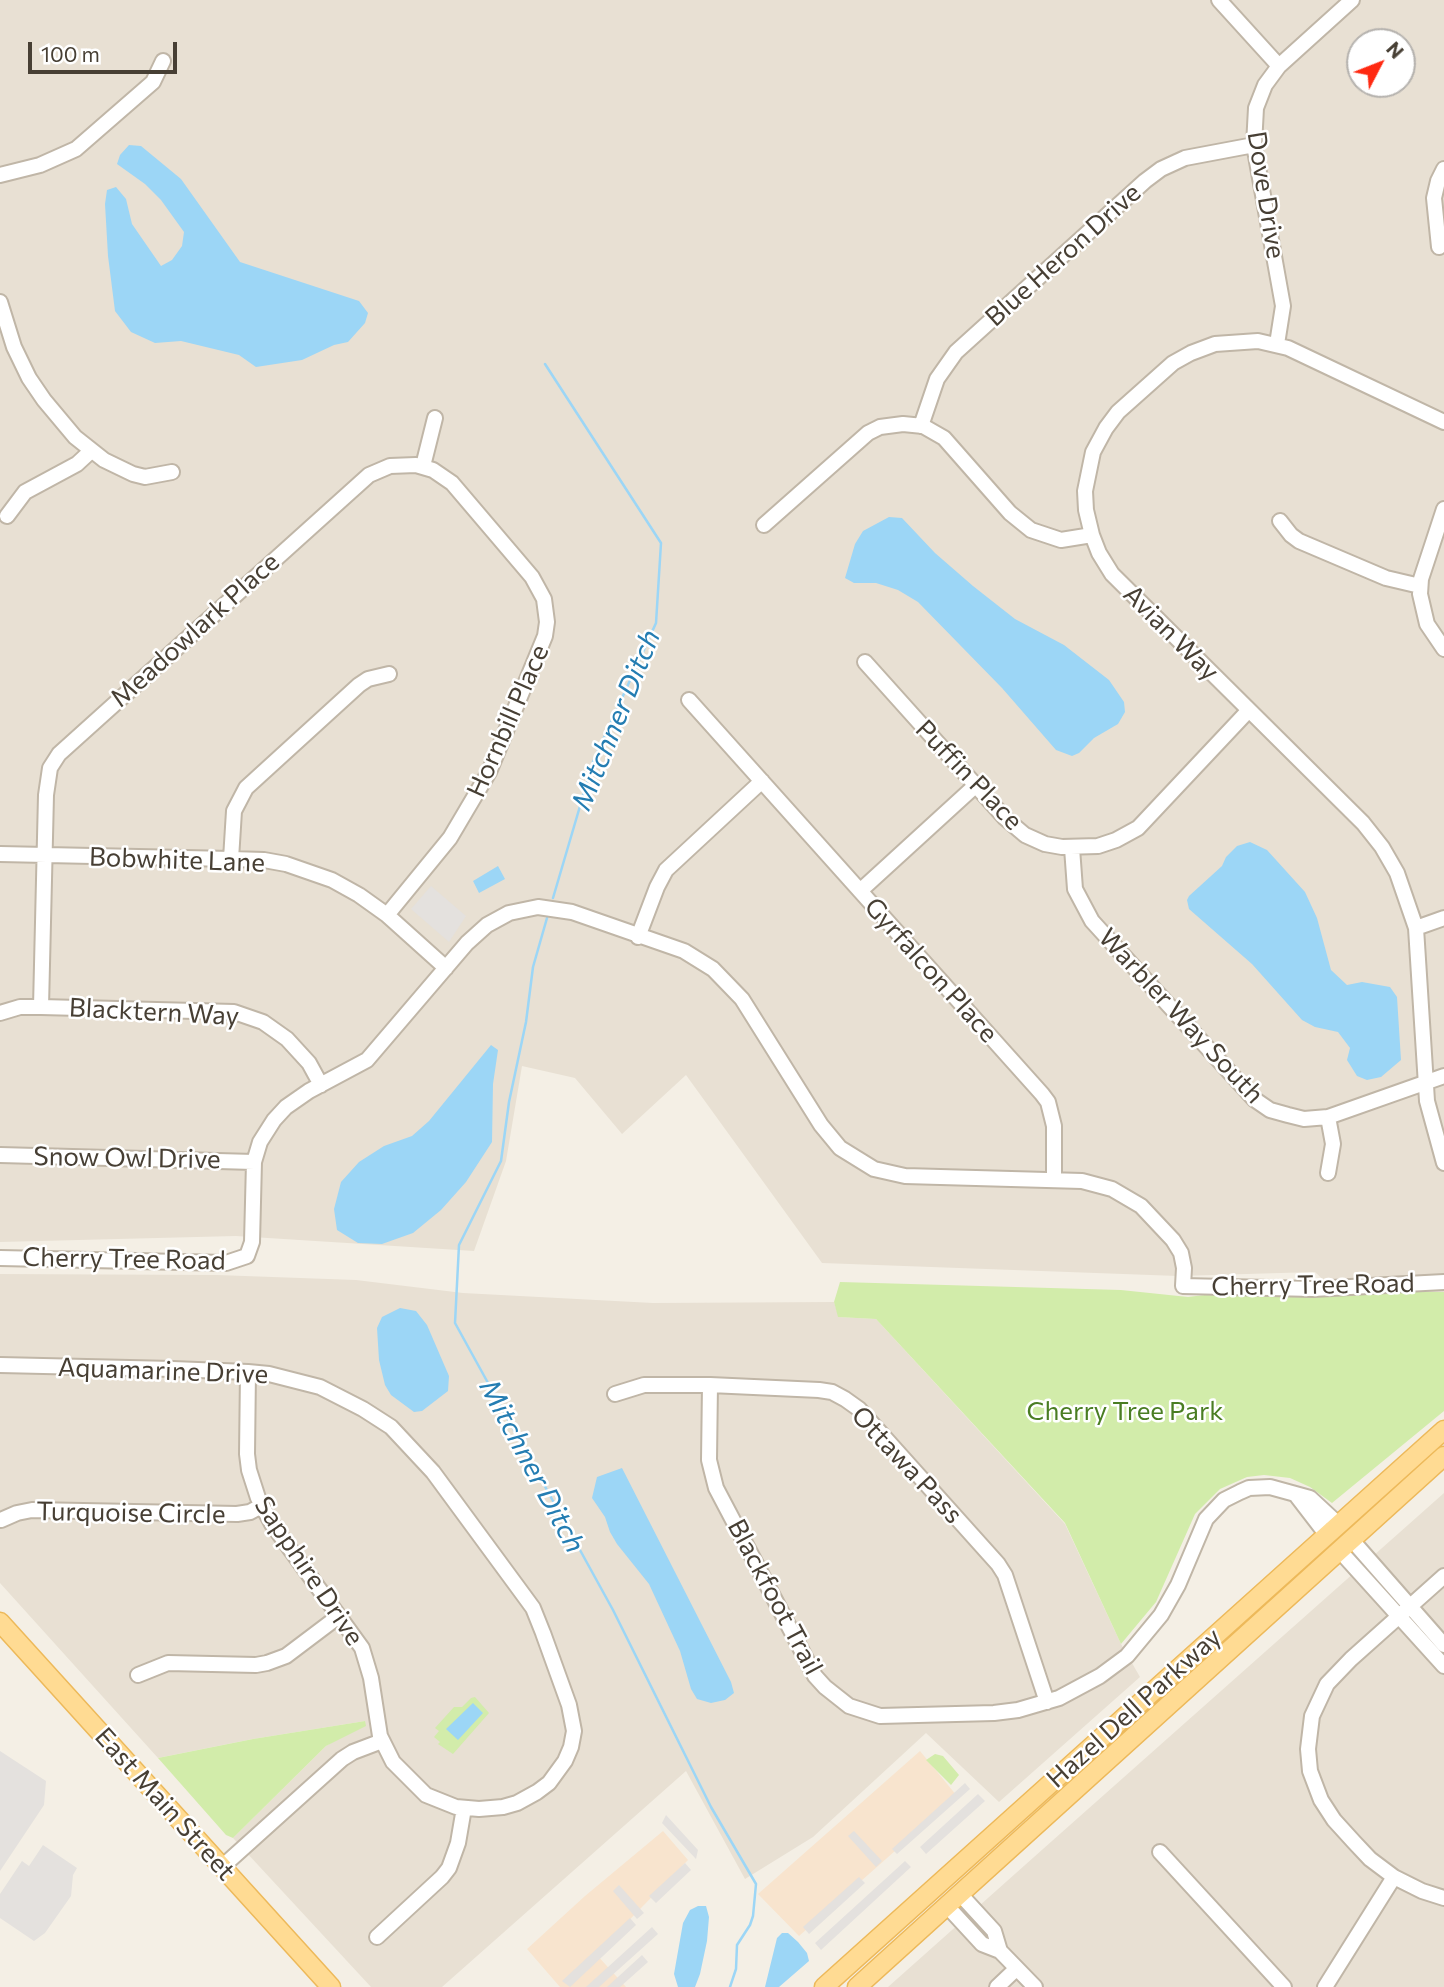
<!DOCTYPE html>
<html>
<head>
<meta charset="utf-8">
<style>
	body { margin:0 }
	#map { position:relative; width:1444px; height:1987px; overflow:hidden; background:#f4efe5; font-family:Commissioner,sans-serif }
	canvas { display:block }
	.north { position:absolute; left:1346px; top:28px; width:70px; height:70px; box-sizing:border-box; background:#fff; border:2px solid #b5b2ae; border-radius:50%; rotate:48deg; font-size:19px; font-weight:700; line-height:28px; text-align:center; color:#473f34 }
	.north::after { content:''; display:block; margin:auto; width:24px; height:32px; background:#ff2911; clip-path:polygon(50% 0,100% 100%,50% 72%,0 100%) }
	.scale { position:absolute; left:28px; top:42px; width:149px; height:32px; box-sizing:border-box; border:4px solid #473f34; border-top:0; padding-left:9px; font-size:21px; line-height:24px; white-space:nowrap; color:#473f34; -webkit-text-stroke:5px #fff; paint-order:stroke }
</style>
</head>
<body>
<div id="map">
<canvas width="1444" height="1987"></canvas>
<div class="north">N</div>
<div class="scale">100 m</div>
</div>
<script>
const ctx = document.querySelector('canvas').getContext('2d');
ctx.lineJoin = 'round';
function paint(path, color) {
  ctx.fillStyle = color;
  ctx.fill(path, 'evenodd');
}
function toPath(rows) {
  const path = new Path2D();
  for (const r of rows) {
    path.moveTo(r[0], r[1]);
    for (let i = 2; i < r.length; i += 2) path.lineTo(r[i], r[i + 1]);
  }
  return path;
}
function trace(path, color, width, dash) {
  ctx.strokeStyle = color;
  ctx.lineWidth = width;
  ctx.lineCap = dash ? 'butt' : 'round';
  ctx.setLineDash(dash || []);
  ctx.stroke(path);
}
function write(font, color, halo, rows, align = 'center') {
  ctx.font = font + ' Commissioner,sans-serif';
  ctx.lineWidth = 5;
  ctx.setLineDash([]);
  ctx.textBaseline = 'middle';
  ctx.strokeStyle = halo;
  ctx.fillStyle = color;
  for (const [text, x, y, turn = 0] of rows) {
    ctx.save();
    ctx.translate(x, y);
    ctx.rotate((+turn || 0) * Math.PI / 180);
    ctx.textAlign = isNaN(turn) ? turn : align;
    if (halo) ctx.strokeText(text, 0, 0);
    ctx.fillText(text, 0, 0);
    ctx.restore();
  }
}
const residential = toPath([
	[0,0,1444,0,1444,1292,1337,1293,1315,1272,1178,1276,822,1263,686,1075,622,1134,575,1078,522,1066,506,1161,474,1251,236,1236,0,1242],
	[1360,42,1402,42,1402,84,1360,84],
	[0,1274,217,1275,356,1280,463,1293,653,1303,834,1302,839,1317,876,1319,1065,1524,1121,1644,1140,1677,999,1802,926,1733,813,1837,745,1879,686,1771,442,1987,371,1987,233,1838,326,1746,365,1721,253,1739,158,1758,0,1583],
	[1444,1493,1444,1987,888,1987,1043,1849]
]);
const commercial = toPath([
	[920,1751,957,1796,799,1936,758,1894],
	[663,1831,688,1860,596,1954,626,1987,560,1987,527,1949,585,1896]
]);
const green = toPath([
	[840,1282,1121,1290,1188,1297,1237,1291,1444,1292,1444,1411,1332,1503,1310,1487,1290,1478,1264,1475,1247,1477,1220,1489,1195,1514,1156,1602,1121,1644,1065,1523,876,1319,838,1317,834,1302],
	[475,1697,489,1713,453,1754,438,1744,440,1742,434,1737,439,1731,435,1728,454,1707,462,1707,471,1698],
	[365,1721,366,1726,326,1746,233,1838,226,1835,158,1758,253,1739],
	[935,1754,943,1756,959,1775,951,1785,926,1760]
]);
const parking = toPath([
	[431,886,466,916,449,942,411,909],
	[0,1751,46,1781,44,1805,0,1871],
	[965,1783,970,1789,897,1854,892,1849],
	[978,1794,985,1801,926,1854,920,1847],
	[666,1815,698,1850,696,1859,662,1823],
	[854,1831,882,1861,876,1867,848,1836],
	[43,1845,77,1868,73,1875,71,1896,45,1933,34,1941,0,1918,0,1894,22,1861,29,1866],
	[905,1861,911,1867,821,1950,815,1943],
	[685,1863,691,1870,656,1903,649,1896],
	[859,1877,865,1883,809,1934,803,1927],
	[619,1885,644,1913,637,1919,613,1891],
	[630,1918,636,1925,570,1987,562,1981],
	[652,1927,658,1934,599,1987,586,1987],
	[642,1955,648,1962,620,1987,607,1987]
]);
const water = toPath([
	[129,145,141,146,181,179,240,262,359,301,368,313,365,323,348,342,334,345,302,360,256,367,239,355,181,341,155,343,131,332,115,311,108,256,105,204,107,190,116,187,126,199,132,224,161,266,172,260,182,246,184,232,161,200,145,184,117,164,120,155],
	[889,517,902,518,935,553,973,586,1015,619,1064,645,1109,680,1124,702,1125,712,1118,724,1094,738,1079,753,1072,756,1056,750,1002,688,918,602,898,590,876,583,854,583,845,578,855,544,863,531],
	[1250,842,1267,850,1305,892,1317,918,1331,970,1347,985,1362,982,1390,987,1397,997,1401,1060,1381,1077,1367,1080,1357,1076,1347,1060,1350,1048,1338,1032,1315,1027,1302,1020,1252,964,1189,909,1187,900,1189,896,1222,866,1226,857,1237,846],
	[498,866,505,879,479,893,473,881],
	[491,1045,498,1050,493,1084,492,1142,466,1182,441,1210,413,1233,382,1244,358,1243,337,1230,334,1209,341,1182,359,1162,384,1146,412,1136,429,1121],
	[400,1308,416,1311,427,1325,449,1376,448,1391,422,1411,414,1412,391,1395,385,1385,379,1360,377,1328,382,1317],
	[622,1468,731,1682,734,1693,725,1700,711,1703,697,1699,691,1689,680,1651,649,1584,617,1544,610,1532,605,1517,592,1498,597,1477],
	[473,1703,483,1713,458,1740,446,1729],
	[698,1906,706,1906,709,1917,707,1941,700,1974,695,1987,678,1987,674,1974,683,1923,690,1910],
	[782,1933,788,1933,798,1942,807,1953,809,1961,779,1987,765,1987,777,1938]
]);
const stream = toPath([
	[545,364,661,543,656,623,593,762,553,898],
	[547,918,533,967,526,1022,509,1102,501,1161,459,1245,455,1323,613,1610,711,1807,756,1884,753,1916,750,1925,737,1945,736,1969,730,1987]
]);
const minor = toPath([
	[1219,0,1279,66],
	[0,175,40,165,76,149,153,82,163,61],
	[1439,247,1434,198,1438,181,1444,169],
	[0,302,14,347,29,378,44,400,75,437,104,460,133,474,145,477,172,472],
	[1277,344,1283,306,1254,145,1256,108,1265,85,1279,66,1352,0],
	[1444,422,1288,348,1258,341,1215,344,1191,353,1173,363,1118,412,1106,428,1093,452,1085,491,1086,510,1092,535,1099,553,1112,574,1363,823,1382,847,1397,873,1416,928,1427,1101,1444,1163],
	[921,426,937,379,956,352,1145,181,1161,169,1185,158,1254,145],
	[423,466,435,418],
	[1444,509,1421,579,1420,594,1427,624,1444,649],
	[7,516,25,492,77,464,91,451],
	[1280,521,1291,535,1299,541,1386,578,1420,586],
	[764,525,868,433,880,427,903,424,923,426,944,438,1010,513,1031,530,1061,540,1092,535],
	[865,662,1005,818,1025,835,1045,844,1062,847,1098,846,1116,840,1138,828,1249,710],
	[689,700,1042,1094,1048,1102,1054,1126,1054,1179],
	[1072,848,1075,889,1092,921,1254,1099,1270,1110,1288,1115,1304,1119,1328,1117,1444,1076],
	[0,854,231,859,264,860,286,864,332,880,359,895,387,915,446,968],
	[231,859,234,811,246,788,359,685,368,679,389,674],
	[860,891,975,786],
	[1416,928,1444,918],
	[638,937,657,887,666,870,762,781],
	[41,1007,46,795,50,768,59,754,369,475,390,466,416,465,433,470,452,483,532,577,544,599,547,622,545,636,489,772,450,838,387,915],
	[0,1013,20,1007,41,1007,234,1012,263,1022,287,1039,309,1063,321,1085],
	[0,1155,254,1162],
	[1328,1173,1333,1144,1328,1117],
	[0,1258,226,1263,247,1256,252,1242,254,1162,260,1142,274,1120,286,1107,309,1091,367,1060,467,943,487,925,509,913,538,907,572,912,684,951,713,969,742,999,821,1125,840,1148,874,1169,905,1176,1082,1181,1112,1189,1141,1206,1173,1240,1181,1253,1184,1268,1183,1286,1313,1289,1444,1282],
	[0,1365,173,1369,248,1372,269,1374,320,1387,363,1409,391,1427,433,1472,522,1593,533,1608,543,1633,569,1705,574,1731,571,1747,565,1761,549,1783,537,1792,517,1803,503,1807,479,1809,456,1807,426,1795,393,1762,380,1736,371,1678,362,1648,272,1524,258,1498,249,1470,247,1454,248,1372],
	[710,1385,709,1460,716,1488,815,1676,825,1687,849,1706,880,1716,994,1713,1018,1710,1059,1698,1100,1676,1127,1656,1161,1615,1178,1585,1206,1519,1224,1500,1240,1492,1249,1488,1270,1487,1310,1498,1338,1524],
	[615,1394,644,1385,710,1385,819,1390,832,1392,845,1399,859,1409,998,1564,1005,1575,1047,1702],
	[1296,1495,1326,1534],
	[1,1520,17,1513,32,1510,237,1514,250,1512,261,1506],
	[1351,1539,1444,1645],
	[1339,1550,1444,1666],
	[1444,1576,1351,1659,1327,1684,1312,1716,1308,1749,1310,1771,1321,1800,1334,1820,1354,1842,1370,1859,1394,1877,1422,1891,1444,1898],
	[138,1675,168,1663,256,1665,267,1663,286,1656,339,1616],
	[1160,1852,1284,1987],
	[222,1867,342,1759,353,1752,382,1741],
	[960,1894,994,1931,1000,1951],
	[947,1906,982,1944,1000,1951,1035,1987],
	[377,1937,442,1877,449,1868,458,1843,464,1808],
	[997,1987,1016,1969],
	[1325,1987,1394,1877]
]);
const major = toPath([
	[0,1622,331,1987],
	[824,1987,1444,1430],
	[857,1987,1444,1456]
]);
const streetNames = [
	["Dove Drive",1266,195,81],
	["Blue Heron Drive",1063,255,-42],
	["Meadowlark Place",195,630,-42],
	["Avian Way",1171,633,45],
	["Hornbill Place",508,721,-66],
	["Puffin Place",969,775,46],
	["Bobwhite Lane",177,860,2],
	["Gyrfalcon Place",931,970,48],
	["Blacktern Way",154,1012,3],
	["Warbler Way South",1181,1016,47],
	["Snow Owl Drive",127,1158,1],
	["Cherry Tree Road",124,1259,1],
	["Cherry Tree Road",1313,1285,-1],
	["Aquamarine Drive",163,1371,2],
	["Ottawa Pass",907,1465,47],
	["Turquoise Circle",131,1513,1],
	["Sapphire Drive",309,1571,56],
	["Blackfoot Trail",775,1597,62],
	["Hazel Dell Parkway",1134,1708,-42],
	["East Main Street",165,1804,48]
];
const parkNames = [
	["Cherry Tree Park",1125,1411]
];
const waterNames = [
	["Mitchner Ditch",616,720,-68],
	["Mitchner Ditch",532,1466,62]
];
paint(residential, '#e8e0d3');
paint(commercial, '#f8e4ce');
paint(green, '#d2ecaa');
paint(parking, '#e4e1de');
paint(water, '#9cd6f6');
trace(stream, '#9cd6f6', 2.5);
trace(minor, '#c0b6a7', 18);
trace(major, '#edb95a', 21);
trace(minor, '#fff', 14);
trace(major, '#ffdb93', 18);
write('26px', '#473f34', '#fff', streetNames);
write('26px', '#4a7d23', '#fff', parkNames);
write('italic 28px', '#247db2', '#fff', waterNames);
</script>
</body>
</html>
